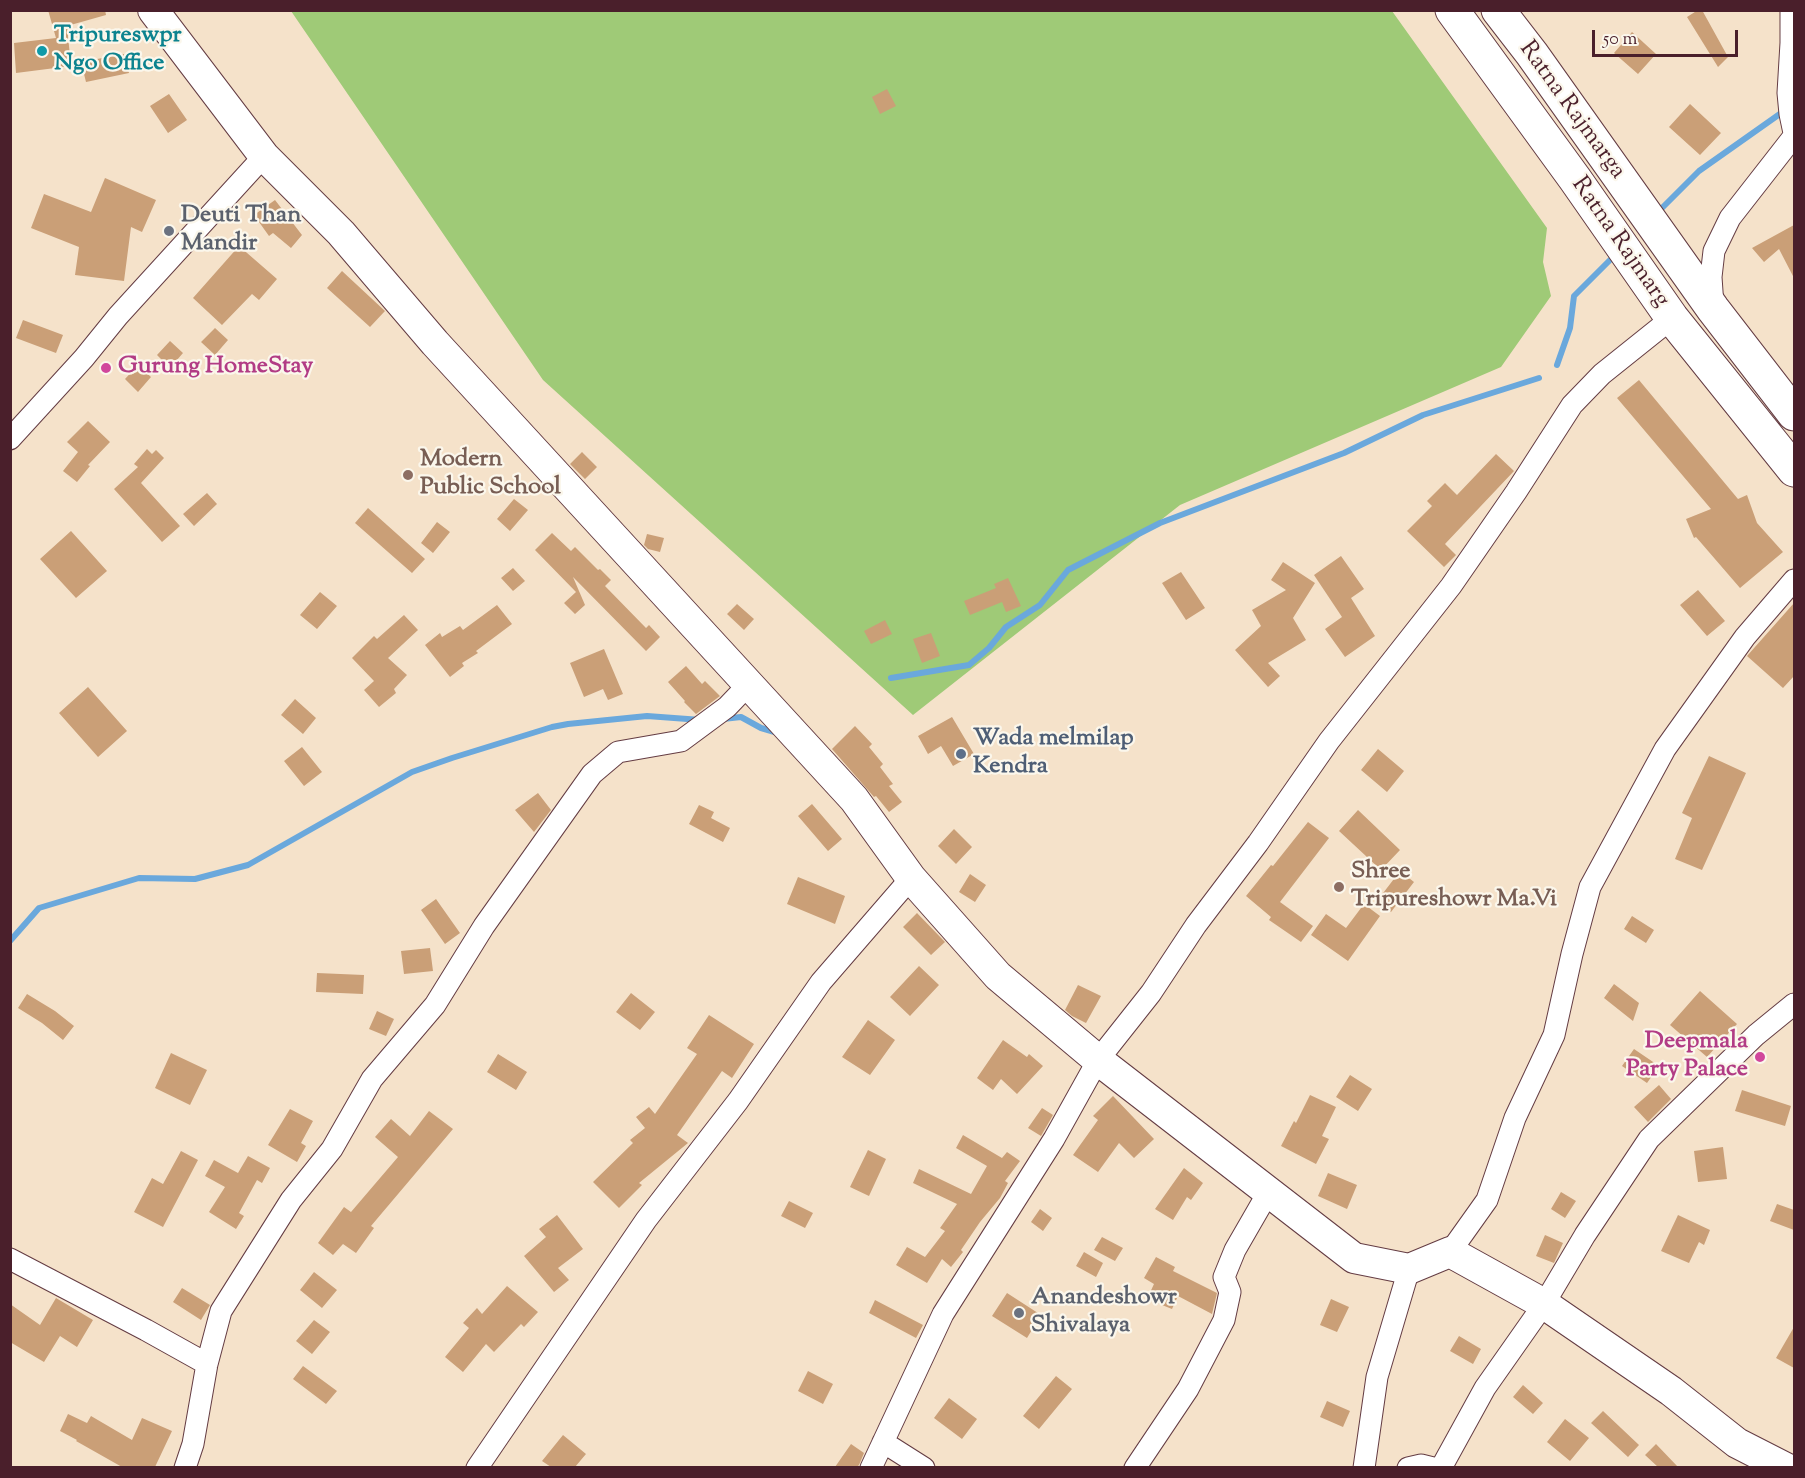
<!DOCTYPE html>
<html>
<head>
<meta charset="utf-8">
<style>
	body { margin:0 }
	#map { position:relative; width:1805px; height:1478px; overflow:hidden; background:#f5e2ca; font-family:"Sorts Mill Goudy",serif }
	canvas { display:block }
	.frame { position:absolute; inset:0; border:12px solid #4a1f2b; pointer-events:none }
	.scale { position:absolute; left:1592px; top:30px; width:146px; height:27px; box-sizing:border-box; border:3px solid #4a1f2b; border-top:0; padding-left:8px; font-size:18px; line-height:21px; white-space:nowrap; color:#4a1f2b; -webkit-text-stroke:4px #fbf7ec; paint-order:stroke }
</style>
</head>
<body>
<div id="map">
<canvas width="1805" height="1478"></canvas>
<div class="frame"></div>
<div class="scale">50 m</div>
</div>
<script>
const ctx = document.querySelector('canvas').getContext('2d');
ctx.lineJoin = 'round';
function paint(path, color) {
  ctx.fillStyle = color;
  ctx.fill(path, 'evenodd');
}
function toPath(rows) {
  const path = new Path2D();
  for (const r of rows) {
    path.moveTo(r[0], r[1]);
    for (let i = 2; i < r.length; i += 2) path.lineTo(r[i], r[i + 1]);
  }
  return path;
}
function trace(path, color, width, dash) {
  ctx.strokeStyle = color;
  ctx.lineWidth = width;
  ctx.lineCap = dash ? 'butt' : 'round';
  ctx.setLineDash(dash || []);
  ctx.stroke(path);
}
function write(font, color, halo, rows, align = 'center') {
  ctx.font = font + ' "Sorts Mill Goudy",serif';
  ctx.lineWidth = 4.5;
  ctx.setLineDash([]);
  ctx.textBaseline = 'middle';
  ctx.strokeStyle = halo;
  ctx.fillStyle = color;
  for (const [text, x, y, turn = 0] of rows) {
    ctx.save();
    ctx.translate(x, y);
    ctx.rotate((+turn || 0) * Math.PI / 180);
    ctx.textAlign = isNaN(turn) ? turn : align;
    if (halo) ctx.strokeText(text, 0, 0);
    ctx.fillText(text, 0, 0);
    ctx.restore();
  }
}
const green = toPath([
	[291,11,1392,11,1547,228,1543,262,1551,296,1501,367,1180,505,913,715,543,380]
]);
const stream = toPath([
	[1657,213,1699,171,1784,111],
	[1557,365,1570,328,1574,296,1616,254],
	[891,678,969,665,989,648,1006,627,1040,605,1068,570,1160,523,1344,453,1423,415,1539,378],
	[723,719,741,717,761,728,778,733],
	[10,941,39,908,139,878,195,879,248,865,412,772,452,758,552,727,568,724,647,716,701,720]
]);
const building = toPath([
	[48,10,105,10,106,15,67,26,71,66,16,73,14,43,56,38],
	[1698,10,1702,10,1728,57,1718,67,1687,17],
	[1632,32,1656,54,1638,74,1614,53],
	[124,54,129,73,86,82,81,62],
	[887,89,896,106,880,114,872,97],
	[169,94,187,120,168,133,150,106],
	[1690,104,1721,133,1700,155,1669,127],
	[105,178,156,200,142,232,131,227,124,281,75,275,79,247,31,228,44,194,91,212],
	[275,200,302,235,291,248,273,233,269,236,254,215],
	[1794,225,1794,278,1779,249,1764,262,1752,248],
	[239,246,277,279,259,300,252,294,222,325,193,298],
	[342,271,385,311,370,327,327,288],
	[23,320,63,335,56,353,16,338],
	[215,328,228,340,215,355,201,342],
	[170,341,183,353,170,368,157,355],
	[138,365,151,377,138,392,125,379],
	[1639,380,1738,499,1747,495,1757,523,1783,552,1740,588,1696,537,1694,538,1686,519,1711,509,1617,398],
	[88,421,110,442,88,465,90,466,77,482,63,471,78,452,67,442],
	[147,449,152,454,156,450,164,458,141,483,180,526,162,542,114,489,138,467,134,464],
	[582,452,597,467,585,479,570,464],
	[1496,454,1514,471,1445,544,1456,555,1444,567,1407,531,1432,506,1427,501,1445,483,1457,495],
	[207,493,217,504,194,526,183,514],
	[514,499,528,510,510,531,497,519],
	[368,508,425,559,412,573,355,523],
	[437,522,450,532,433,553,421,543],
	[71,531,107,571,76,598,40,559],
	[552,533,571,551,575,547,598,570,600,569,611,580,605,586,646,628,649,625,660,637,646,651,573,577,585,605,575,614,564,603,576,592,535,550],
	[647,534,664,538,660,552,648,549,644,545],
	[1341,556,1364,589,1351,598,1375,636,1345,657,1325,629,1342,617,1314,575],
	[1283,562,1315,583,1293,618,1306,640,1268,663,1280,676,1268,687,1235,650,1261,626,1252,610,1286,590,1271,580],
	[513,568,525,581,513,591,501,578],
	[1181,572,1205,608,1186,620,1162,583],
	[1008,578,1021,606,1006,612,1002,602,970,615,964,601,996,588,994,584],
	[1698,590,1725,621,1707,636,1680,605],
	[320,592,337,606,317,629,300,615],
	[1794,603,1794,676,1783,688,1747,656],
	[737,604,754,619,744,630,727,614],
	[497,605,512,624,476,651,478,653,462,663,464,666,450,677,425,645,440,633,442,637,460,626,463,630],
	[404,615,418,630,388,658,407,675,394,689,396,693,379,707,364,690,374,681,352,658,374,636,377,639],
	[885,620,892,634,871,644,864,631],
	[931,633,940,656,922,663,913,639],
	[604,649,623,694,608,700,603,689,584,697,570,663],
	[686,666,702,684,705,681,720,696,696,714,684,702,685,701,668,682],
	[88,687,127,731,98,757,59,713],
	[295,699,316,718,303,734,281,715],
	[952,717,974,754,953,766,941,746,928,754,918,736],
	[855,726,872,744,869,747,883,764,880,767,893,784,889,786,902,802,889,812,876,796,874,797,832,749],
	[302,747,322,772,304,786,284,761],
	[1378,749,1404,771,1387,792,1361,770],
	[1709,756,1746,773,1702,870,1675,859,1692,818,1682,813],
	[538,793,551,810,534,832,515,810],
	[812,804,842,839,828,851,798,816],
	[699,805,714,812,711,818,730,828,723,842,689,824],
	[1358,810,1400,850,1381,870,1339,831],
	[1308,822,1329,838,1280,902,1313,926,1301,942,1269,920,1271,917,1246,896,1271,865,1273,866],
	[954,829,972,847,956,864,938,846],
	[1400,871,1414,882,1391,912,1377,901],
	[970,874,986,885,975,902,959,892],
	[798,877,845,896,835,924,787,904],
	[436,899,460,933,445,944,421,910],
	[1364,904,1380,916,1348,961,1311,935,1326,914,1346,928],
	[917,913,945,942,931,955,903,927],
	[1632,916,1654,930,1646,943,1624,929],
	[430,948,433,971,404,974,401,951],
	[919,966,939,985,910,1016,890,997],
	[317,973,364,975,363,994,316,992],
	[1614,984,1639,1003,1633,1021,1604,998],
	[1078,985,1101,996,1086,1023,1072,1016,1065,1010],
	[1700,991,1737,1024,1707,1057,1670,1025],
	[631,993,655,1012,640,1030,616,1012],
	[27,994,55,1011,74,1026,63,1040,42,1023,18,1008],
	[377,1011,394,1019,386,1036,369,1029],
	[709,1015,754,1044,732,1078,722,1071,677,1135,688,1143,639,1183,642,1185,619,1208,593,1182,633,1143,630,1140,645,1128,636,1117,649,1107,655,1114,697,1054,687,1048],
	[868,1020,895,1040,870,1075,842,1057],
	[1003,1040,1027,1057,1029,1054,1043,1066,1017,1094,1001,1079,993,1090,977,1078],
	[1634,1049,1659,1066,1647,1083,1622,1066],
	[171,1053,207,1070,190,1105,155,1088],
	[498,1054,527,1072,516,1090,487,1072],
	[1350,1075,1372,1089,1358,1111,1336,1097],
	[1659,1085,1671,1099,1648,1122,1634,1107],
	[1742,1090,1791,1106,1785,1126,1735,1111],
	[1310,1095,1336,1107,1322,1136,1329,1139,1316,1164,1281,1146,1294,1121,1296,1123],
	[1113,1096,1154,1139,1134,1158,1119,1143,1098,1172,1073,1155,1098,1120,1093,1116],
	[1042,1108,1053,1115,1041,1136,1028,1128],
	[290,1109,313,1121,301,1143,306,1146,297,1162,268,1145],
	[429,1111,453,1129,371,1226,374,1228,356,1253,343,1244,333,1255,318,1243,344,1207,351,1212,398,1157,375,1137,391,1119,410,1136],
	[963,1135,1002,1158,1007,1152,1020,1161,1005,1181,1008,1183,1000,1198,980,1222,961,1250,963,1252,951,1267,942,1259,927,1283,896,1265,907,1247,925,1257,945,1231,940,1228,957,1204,913,1183,919,1169,971,1194,987,1166,956,1148],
	[1723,1147,1727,1179,1698,1182,1694,1151],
	[868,1150,886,1159,869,1196,850,1187],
	[181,1151,198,1160,163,1227,134,1212,152,1178,163,1184],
	[248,1156,270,1168,262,1183,257,1180,239,1213,244,1216,236,1229,209,1212,225,1187,205,1176,214,1160,238,1173],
	[1184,1168,1203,1183,1191,1200,1187,1197,1173,1220,1155,1209],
	[1328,1173,1357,1185,1347,1209,1318,1196],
	[1561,1192,1576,1201,1565,1218,1551,1209],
	[789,1201,813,1213,805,1228,781,1216],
	[1777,1204,1794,1210,1794,1230,1770,1221],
	[1040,1209,1052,1218,1043,1231,1031,1222],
	[557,1215,583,1249,558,1268,569,1280,554,1292,524,1256,546,1237,539,1229],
	[1678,1215,1710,1230,1704,1245,1699,1242,1689,1263,1661,1251],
	[1545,1235,1563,1243,1554,1263,1536,1256],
	[1102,1237,1123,1248,1115,1261,1094,1250],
	[1084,1252,1103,1263,1096,1277,1076,1266],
	[1156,1257,1175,1267,1173,1271,1217,1293,1212,1314,1178,1296,1172,1309,1147,1299,1154,1284,1144,1278],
	[314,1272,337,1290,322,1308,300,1290],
	[507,1286,538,1312,524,1327,521,1324,494,1352,486,1344,463,1372,445,1357,469,1328,463,1323,477,1308,482,1314],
	[182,1288,210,1305,201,1320,173,1302],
	[1007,1293,1041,1315,1027,1338,992,1316],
	[56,1298,93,1320,77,1347,60,1336,44,1362,10,1342,10,1304,40,1325],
	[1331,1299,1349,1307,1337,1332,1320,1325],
	[875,1300,923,1325,916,1338,869,1313],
	[314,1320,330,1332,312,1354,296,1341],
	[1794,1327,1794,1368,1776,1358],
	[1459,1336,1481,1349,1473,1364,1450,1351],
	[303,1366,337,1391,326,1404,293,1379],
	[808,1371,833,1384,823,1404,798,1391],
	[1056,1376,1072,1389,1039,1429,1023,1416],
	[1523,1385,1543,1403,1533,1414,1513,1397],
	[949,1398,977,1419,962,1439,934,1418],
	[1327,1401,1350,1411,1343,1427,1320,1417],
	[1603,1411,1639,1445,1628,1457,1591,1423],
	[68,1414,87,1423,91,1416,132,1440,142,1418,172,1431,155,1467,122,1467,76,1441,77,1440,60,1431],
	[1565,1419,1589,1438,1570,1461,1547,1442],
	[563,1435,586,1454,575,1467,551,1467,542,1461],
	[851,1444,864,1453,859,1465,857,1467,835,1467],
	[1656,1444,1678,1467,1658,1467,1645,1455]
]);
const street = toPath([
	[1791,10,1791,43,1788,93,1790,114,1794,133],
	[1713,306,1711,277,1714,251,1730,218,1794,136],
	[10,439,84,358,118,316,264,156],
	[1450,1252,1487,1200,1515,1118,1554,1035,1572,954,1590,887,1665,749,1745,637,1794,580],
	[10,1259,146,1330,207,1364],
	[883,1442,924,1468],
	[185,1468,193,1444,207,1364,221,1311,291,1200,332,1149,372,1079,435,1005,484,926,592,774,618,752,681,741,727,707,749,684],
	[477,1468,646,1220,738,1101,821,982,911,878],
	[871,1468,943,1314,1054,1139,1098,1060,1151,993,1196,925,1258,843,1329,741,1451,586,1516,492,1572,405,1602,374,1672,318],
	[1135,1468,1188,1389,1224,1320,1230,1292,1224,1277,1235,1250,1269,1191],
	[1364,1468,1377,1377,1409,1269],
	[1408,1468,1421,1465,1433,1468],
	[1441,1468,1485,1388,1544,1304,1585,1235,1649,1139,1756,1035,1794,1004]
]);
const secondary = toPath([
	[153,10,264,156,341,233,435,343,854,799,911,878,998,976,1098,1060,1354,1258,1409,1269,1450,1252,1544,1304,1671,1391,1737,1443,1786,1468]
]);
const primary = toPath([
	[1452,10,1575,179,1672,318,1794,470],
	[1498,10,1532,54,1713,309,1794,414]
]);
const markers = [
	[42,51,6,"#0f9aa8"],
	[169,231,6,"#6b7280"],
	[106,368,6,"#d1479c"],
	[408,475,6,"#8d6e63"],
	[961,754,6,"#5c6f8a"],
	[1339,887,6,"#8d6e63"],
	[1760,1057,6,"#d1479c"],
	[1019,1313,6,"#6b7280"]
];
const cultureNames = [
	["Tripureswpr",54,37],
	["Ngo Office",54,65]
];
const streetNames = [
	["Ratna Rajmarga",1571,111,54],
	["Ratna Rajmarg",1619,243,55]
];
const worshipNames = [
	["Deuti Than",181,217],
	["Mandir",181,245],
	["Anandeshowr",1031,1299],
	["Shivalaya",1031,1327]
];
const hotelNames = [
	["Gurung HomeStay",118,368],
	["Deepmala",1748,1043,"right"],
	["Party Palace",1748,1071,"right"]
];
const educationNames = [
	["Modern",420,461],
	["Public School",420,489],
	["Shree",1351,873],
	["Tripureshowr Ma.Vi",1351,901]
];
const serviceNames = [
	["Wada melmilap",973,740],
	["Kendra",973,768]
];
paint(green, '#9fca77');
trace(stream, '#6aa8dc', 6);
paint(building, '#ca9f77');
trace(street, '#643c43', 23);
trace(secondary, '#643c43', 32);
trace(primary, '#643c43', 35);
trace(street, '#fff', 21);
trace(secondary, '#fff', 30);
trace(primary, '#fff', 33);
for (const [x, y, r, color] of markers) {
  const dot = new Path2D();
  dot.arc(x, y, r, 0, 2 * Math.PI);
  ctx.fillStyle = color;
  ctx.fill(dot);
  trace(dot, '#fbf7ec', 2);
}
write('bold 24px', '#0d838f', '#fbf7ec', cultureNames, 'left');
write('24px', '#4a1f2b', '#fbf7ec', streetNames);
write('bold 24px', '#5b616d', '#fbf7ec', worshipNames, 'left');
write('bold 24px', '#b23c85', '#fbf7ec', hotelNames, 'left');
write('bold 24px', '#785e54', '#fbf7ec', educationNames, 'left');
write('bold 24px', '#4e5e75', '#fbf7ec', serviceNames, 'left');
</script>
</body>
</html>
